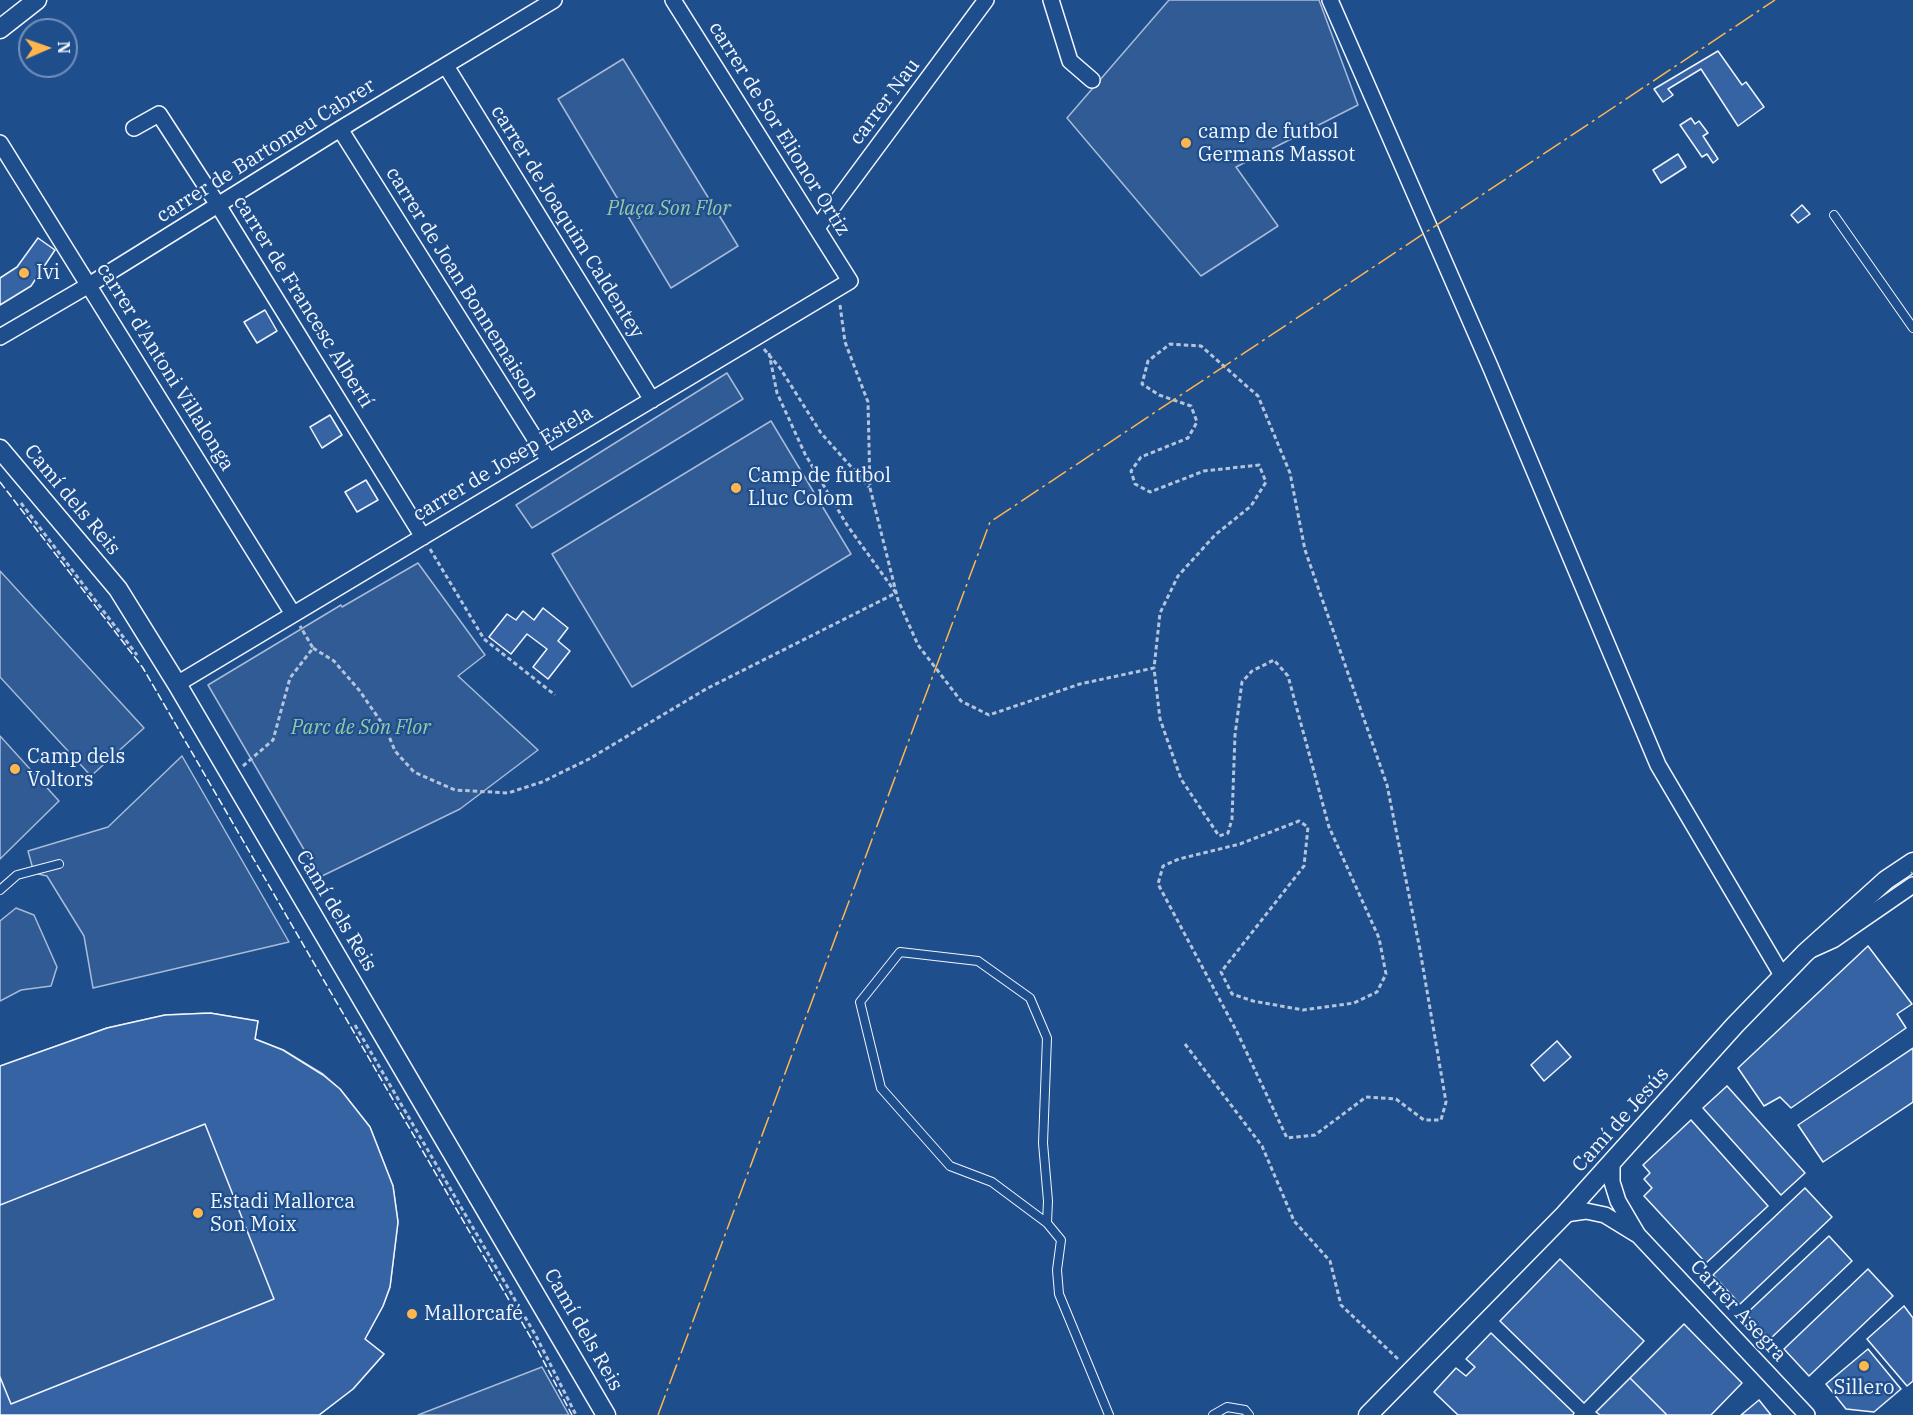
<!DOCTYPE html>
<html>
<head>
<meta charset="utf-8">
<style>
	body { margin:0 }
	#map { position:relative; width:1913px; height:1415px; overflow:hidden; background:#1f4e8c; font-family:"IBM Plex Serif",serif }
	canvas { display:block }
	.north { position:absolute; left:18px; top:18px; width:60px; height:60px; box-sizing:border-box; background:#1f4e8c; border:2px solid #7391ba; border-radius:50%; rotate:88deg; font-size:16px; font-weight:700; line-height:24px; text-align:center; color:#f2f6ff }
	.north::after { content:''; display:block; margin:auto; width:21px; height:27px; background:#ffb74d; clip-path:polygon(50% 0,100% 100%,50% 72%,0 100%) }
</style>
</head>
<body>
<div id="map">
<canvas width="1913" height="1415"></canvas>
<div class="north">N</div>
</div>
<script>
const ctx = document.querySelector('canvas').getContext('2d');
ctx.lineJoin = 'round';
function paint(path, color) {
  ctx.fillStyle = color;
  ctx.fill(path, 'evenodd');
}
function toPath(rows) {
  const path = new Path2D();
  for (const r of rows) {
    path.moveTo(r[0], r[1]);
    for (let i = 2; i < r.length; i += 2) path.lineTo(r[i], r[i + 1]);
  }
  return path;
}
function trace(path, color, width, dash) {
  ctx.strokeStyle = color;
  ctx.lineWidth = width;
  ctx.lineCap = dash ? 'butt' : 'round';
  ctx.setLineDash(dash || []);
  ctx.stroke(path);
}
function write(font, color, halo, rows, align = 'center') {
  ctx.font = font + ' "IBM Plex Serif",serif';
  ctx.lineWidth = 4.5;
  ctx.setLineDash([]);
  ctx.textBaseline = 'middle';
  ctx.strokeStyle = halo;
  ctx.fillStyle = color;
  for (const [text, x, y, turn = 0] of rows) {
    ctx.save();
    ctx.translate(x, y);
    ctx.rotate((+turn || 0) * Math.PI / 180);
    ctx.textAlign = isNaN(turn) ? turn : align;
    if (halo) ctx.strokeText(text, 0, 0);
    ctx.fillText(text, 0, 0);
    ctx.restore();
  }
}
const built = toPath([
	[1169,0,1319,0,1358,105,1236,167,1278,226,1201,276,1067,118,1169,0],
	[623,59,738,246,671,288,558,99,623,59],
	[727,373,743,399,532,528,516,505,727,373],
	[771,421,851,554,632,687,552,554,771,421],
	[418,563,485,655,458,676,538,750,460,809,320,877,208,685,341,605,342,607,418,563],
	[0,571,144,728,91,776,0,677,0,571],
	[0,736,59,801,0,859,0,736],
	[182,756,289,942,93,988,84,936,47,876,34,873,28,851,108,827,182,756],
	[16,908,34,915,57,967,51,986,21,990,0,1001,0,921,16,908],
	[210,1013,258,1021,255,1039,283,1050,323,1074,340,1089,370,1127,393,1186,398,1222,390,1287,383,1306,365,1339,384,1354,353,1389,319,1415,0,1415,0,1066,107,1028,165,1015,210,1013],
	[542,1367,569,1415,418,1415,542,1367]
]);
const building = toPath([
	[1718,51,1742,85,1746,82,1764,107,1738,126,1701,69,1668,89,1673,95,1663,102,1654,89,1718,51],
	[1691,118,1695,124,1699,121,1708,133,1703,136,1718,159,1713,163,1707,154,1702,157,1680,125,1691,118],
	[1678,154,1686,167,1661,183,1653,170,1678,154],
	[1802,205,1810,214,1798,223,1791,215,1802,205],
	[38,238,55,250,31,286,0,305,0,278,17,267,38,238],
	[265,310,277,331,257,343,244,322,265,310],
	[330,415,342,435,322,448,310,427,330,415],
	[366,480,378,500,357,512,345,492,366,480],
	[543,608,568,628,558,641,570,651,548,679,533,667,547,649,527,634,511,654,489,637,507,614,516,620,523,611,534,620,543,608],
	[1868,946,1912,1004,1897,1014,1906,1028,1791,1108,1780,1097,1764,1106,1738,1068,1868,946],
	[210,1013,258,1021,255,1039,283,1050,323,1075,340,1089,370,1127,393,1186,398,1222,390,1287,383,1306,365,1339,384,1354,353,1389,319,1415,0,1415,0,1377,11,1404,274,1299,205,1124,0,1205,0,1066,107,1028,165,1015,210,1013],
	[1557,1041,1571,1057,1544,1081,1531,1065,1557,1041],
	[1913,1048,1913,1102,1823,1162,1798,1125,1913,1048],
	[1727,1086,1805,1173,1781,1195,1703,1108,1727,1086],
	[1691,1120,1768,1206,1706,1263,1644,1196,1652,1188,1644,1179,1650,1173,1643,1165,1691,1120],
	[1805,1188,1832,1217,1740,1304,1713,1275,1805,1188],
	[1829,1236,1852,1261,1770,1339,1746,1314,1829,1236],
	[1560,1259,1644,1341,1584,1403,1500,1321,1560,1259],
	[1868,1269,1893,1296,1809,1376,1784,1349,1868,1269],
	[1904,1306,1913,1318,1913,1381,1907,1386,1867,1339,1904,1306],
	[1684,1324,1742,1383,1711,1415,1667,1415,1630,1378,1684,1324],
	[1491,1333,1574,1413,1573,1415,1458,1415,1434,1392,1456,1368,1466,1376,1475,1367,1466,1359,1491,1333],
	[1868,1349,1901,1389,1874,1412,1846,1409,1826,1384,1868,1349],
	[1630,1378,1667,1415,1600,1415,1596,1412,1630,1378],
	[1759,1400,1771,1415,1741,1415,1759,1400]
]);
const path = toPath([
	[840,305,845,342,868,402,870,488,898,600,918,645,961,701,989,715,1080,684,1154,668,1160,719,1181,779,1219,836,1228,833,1232,819,1235,735,1242,682,1252,671,1274,660,1288,676,1329,827,1379,938,1386,974,1377,992,1354,1003,1303,1010,1253,1001,1232,994,1221,972,1304,866,1308,827,1299,821,1240,844,1179,859,1163,866,1158,884,1237,1032,1287,1138,1315,1135,1366,1097,1396,1099,1424,1120,1441,1120,1446,1102,1420,950,1387,785,1305,550,1290,473,1258,396,1201,346,1170,344,1148,361,1142,384,1159,395,1191,406,1197,422,1188,438,1141,457,1131,471,1135,484,1150,492,1204,471,1259,465,1266,482,1251,506,1215,535,1178,576,1160,613,1154,668],
	[764,349,780,368,821,433,869,487],
	[21,503,137,655],
	[430,549,484,639,555,695],
	[313,648,334,661,359,690,386,729,395,751,414,772,455,790,508,793,542,782,589,759,706,689,896,593,847,525,805,454,777,393,769,353],
	[243,766,273,740,290,678,313,648,300,626],
	[355,1025,536,1336,576,1415],
	[1185,1044,1262,1146,1294,1221,1330,1261,1341,1305,1399,1360]
]);
const service = toPath([
	[1834,215,1913,328],
	[0,890,17,875,59,864],
	[1047,1223,1048,1201,1043,1143,1047,1038,1030,998,978,961,900,952,860,1002,881,1088,950,1166,992,1182,1047,1223,1061,1240,1057,1270,1059,1294,1109,1415],
	[1213,1415,1227,1407,1245,1410,1249,1415]
]);
const minor = toPath([
	[1051,0,1070,61,1092,80],
	[1330,0,1490,366,1658,765,1783,977],
	[446,66,652,400],
	[134,128,159,114,218,205,423,537],
	[340,129,549,461],
	[0,143,293,614],
	[817,228,986,0],
	[0,337,89,285,340,129,554,0],
	[177,684,850,281,673,0],
	[1813,949,1833,940,1913,885],
	[1612,1163,1612,1182,1618,1201,1638,1235,1807,1415],
	[1565,1214,1586,1211,1605,1215,1636,1234]
]);
const tertiary = toPath([
	[0,29,37,0],
	[0,449,118,589,177,684,606,1415],
	[1368,1415,1565,1214,1735,1025,1805,953,1886,880,1913,862]
]);
const hedge = toPath([
	[1912,874,1913,873]
]);
const fence = toPath([
	[0,482,143,668,535,1345,572,1415]
]);
const power = toPath([
	[658,1415,990,522,1775,0]
]);
const markers = [
	[1186,143,6,"#ffb74d"],
	[24,273,6,"#ffb74d"],
	[736,488,6,"#ffb74d"],
	[15,769,6,"#ffb74d"],
	[198,1213,6,"#ffb74d"],
	[412,1314,6,"#ffb74d"],
	[1864,1366,6,"#ffb74d"]
];
const streetNames = [
	["carrer Nau",885,102,-53],
	["carrer de Sor Elionor Ortiz",779,129,58],
	["carrer de Bartomeu Cabrer",266,151,-32],
	["carrer de Joaquim Caldentey",567,222,58],
	["carrer de Joan Bonnemaison",462,284,58],
	["carrer de Francesc Albertí",303,302,58],
	["carrer d'Antoni Villalonga",165,367,58],
	["carrer de Josep Estela",503,464,-31],
	["Camí dels Reis",72,500,50],
	["Camí dels Reis",336,911,59],
	["Camí de Jesús",1621,1120,-48],
	["Carrer Asegra",1738,1311,47],
	["Camí dels Reis",583,1330,60]
];
const poiNames = [
	["camp de futbol",1198,132],
	["Germans Massot",1198,155],
	["Ivi",36,273],
	["Camp de futbol",748,476],
	["Lluc Colom",748,499],
	["Camp dels",27,757],
	["Voltors",27,780],
	["Estadi Mallorca",210,1202],
	["Son Moix",210,1225],
	["Mallorcafé",424,1314],
	["Sillero",1864,1388,"center"]
];
const parkNames = [
	["Plaça Son Flor",669,209],
	["Parc de Son Flor",361,728]
];
paint(built, '#305b95');
trace(built, '#a8bbd7', 1.5);
paint(building, '#3563a3');
trace(building, '#f2f6ff', 1.5);
trace(service, '#f2f6ff', 10);
trace(minor, '#f2f6ff', 18);
trace(tertiary, '#f2f6ff', 21);
trace(path, '#b3c4dc', 3, [4.5, 3]);
trace(service, '#1f4e8c', 8);
trace(minor, '#1f4e8c', 15);
trace(tertiary, '#1f4e8c', 18);
trace(hedge, '#97c8a6', 4.5, [3, 4.5]);
trace(fence, '#f2f6ff', 1.5, [8, 3]);
trace(power, '#ffb74d', 1.5, [21, 4.5, 3, 4.5]);
for (const [x, y, r, color] of markers) {
  const dot = new Path2D();
  dot.arc(x, y, r, 0, 2 * Math.PI);
  ctx.fillStyle = color;
  ctx.fill(dot);
  trace(dot, '#1f4e8c', 2);
}
write('20px', '#f2f6ff', '#1f4e8c', streetNames);
write('20px', '#f2f6ff', '#1f4e8c', poiNames, 'left');
write('italic 20px', '#97c8a6', '#1f4e8c', parkNames);
</script>
</body>
</html>
